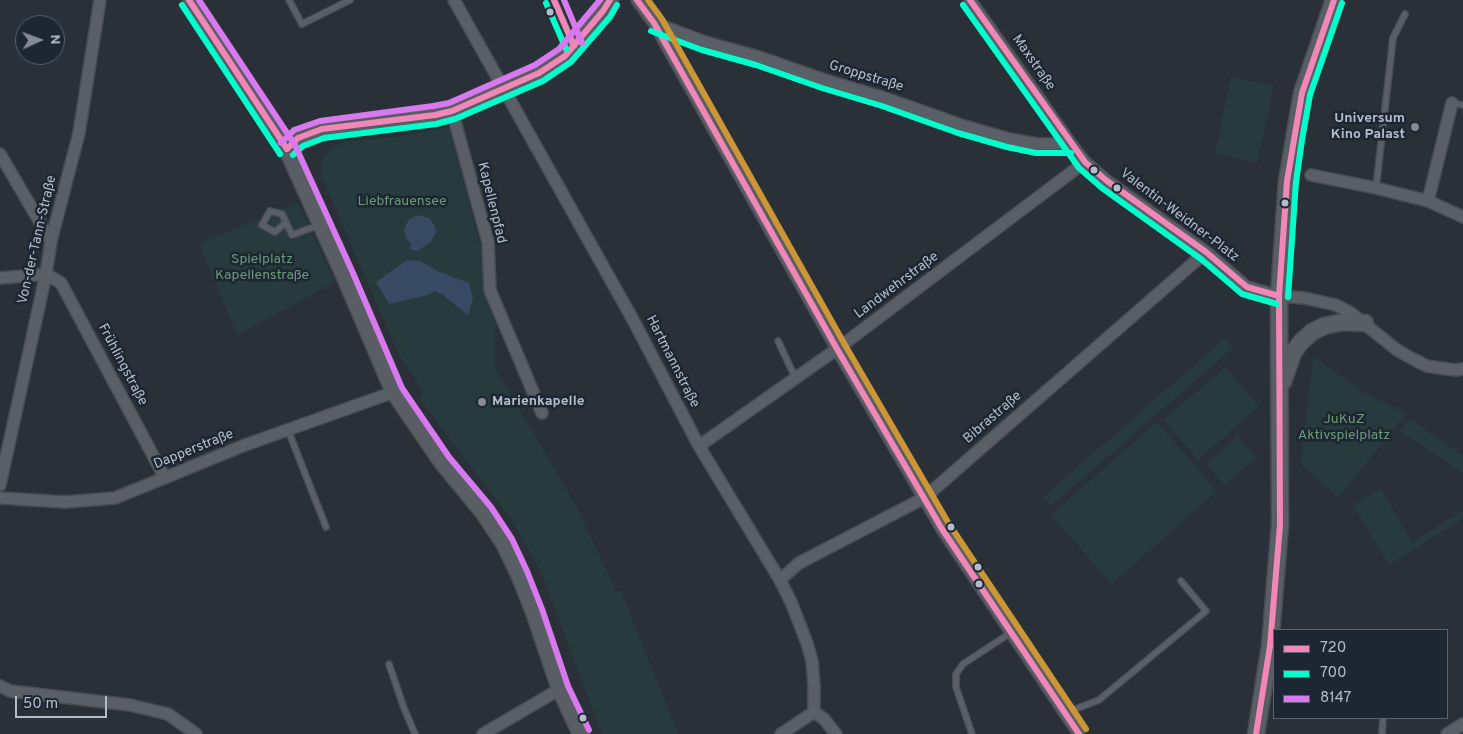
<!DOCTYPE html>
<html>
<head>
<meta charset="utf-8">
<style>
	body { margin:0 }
	#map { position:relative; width:1463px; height:734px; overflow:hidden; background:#2a3038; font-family:Overpass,sans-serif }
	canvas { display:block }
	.legend { position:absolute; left:1273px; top:629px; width:175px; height:90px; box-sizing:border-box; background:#1d2633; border:1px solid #59626f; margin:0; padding:6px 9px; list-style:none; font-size:15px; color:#b4bcc9 }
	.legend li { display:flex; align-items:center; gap:10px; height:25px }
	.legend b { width:25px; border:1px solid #59626f }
	.north { position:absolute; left:15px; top:15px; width:50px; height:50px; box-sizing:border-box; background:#1d2633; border:1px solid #59626f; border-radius:50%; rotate:88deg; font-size:14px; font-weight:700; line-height:20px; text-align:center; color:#b4bcc9 }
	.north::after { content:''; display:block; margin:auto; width:18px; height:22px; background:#848b96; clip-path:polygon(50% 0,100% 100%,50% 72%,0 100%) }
	.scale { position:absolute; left:15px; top:696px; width:92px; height:22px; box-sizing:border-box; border:2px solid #b4bcc9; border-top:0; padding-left:6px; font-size:15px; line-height:18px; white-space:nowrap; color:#b4bcc9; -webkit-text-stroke:4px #1d2633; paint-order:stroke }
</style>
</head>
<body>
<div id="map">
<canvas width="1463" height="734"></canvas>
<ul class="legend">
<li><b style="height:6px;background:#f087b6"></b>720</li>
<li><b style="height:6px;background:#0fc"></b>700</li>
<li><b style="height:6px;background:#d879ef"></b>8147</li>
</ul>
<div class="north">N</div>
<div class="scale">50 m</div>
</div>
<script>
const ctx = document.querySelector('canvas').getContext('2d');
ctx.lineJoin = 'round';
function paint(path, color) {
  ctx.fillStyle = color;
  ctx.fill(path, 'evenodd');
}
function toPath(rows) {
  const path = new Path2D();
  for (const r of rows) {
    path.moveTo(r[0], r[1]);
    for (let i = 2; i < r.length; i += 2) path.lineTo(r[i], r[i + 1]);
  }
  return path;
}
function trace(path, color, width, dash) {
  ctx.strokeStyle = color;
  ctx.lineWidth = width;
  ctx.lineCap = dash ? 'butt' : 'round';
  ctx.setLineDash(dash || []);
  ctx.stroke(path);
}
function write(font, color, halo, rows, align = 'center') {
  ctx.font = font + ' Overpass,sans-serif';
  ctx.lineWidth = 5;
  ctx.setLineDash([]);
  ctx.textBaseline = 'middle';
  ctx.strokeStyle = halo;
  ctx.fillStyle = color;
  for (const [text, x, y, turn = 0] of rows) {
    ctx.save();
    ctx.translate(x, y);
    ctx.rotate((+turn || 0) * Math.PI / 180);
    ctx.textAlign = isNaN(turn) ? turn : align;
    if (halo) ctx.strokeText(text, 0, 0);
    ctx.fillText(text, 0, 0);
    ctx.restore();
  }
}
const green = toPath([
	[1231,77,1274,86,1257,163,1215,153],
	[449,127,495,302,495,368,578,509,616,591,621,591,678,734,602,734,542,574,512,520,421,401,423,391,400,357,322,178,321,169,322,160,331,149,344,142,395,137],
	[298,203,335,282,237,335,199,243],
	[1225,338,1233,348,1051,506,1043,497],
	[1313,356,1363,392,1407,413,1338,498,1301,464],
	[1225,367,1259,406,1198,460,1164,420],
	[1410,419,1463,455,1463,473,1400,431],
	[1157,422,1217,491,1112,584,1051,515],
	[1238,436,1256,458,1224,485,1206,464],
	[1381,489,1412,542,1463,510,1463,519,1389,565,1353,505]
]);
const water = toPath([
	[418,215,429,218,435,226,436,232,431,242,417,251,410,249,411,243,406,239,404,229,409,219],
	[407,260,420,261,437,271,469,283,473,298,468,315,443,295,435,291,428,295,389,304,376,282]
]);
const lane = toPath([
	[289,0,302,24,350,0],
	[554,0,573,44],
	[1452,103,1463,105],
	[1376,188,1393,38,1405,14],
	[286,222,275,232,262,225,270,211,282,214,292,235,319,225],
	[778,341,796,379],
	[288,430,326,527],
	[389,664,404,708,415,734],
	[1065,713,1099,700,1206,611,1181,581],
	[972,734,956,687,956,674,963,664,1012,632],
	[1382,734,1383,718]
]);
const street = toPath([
	[189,0,287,149],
	[454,0,632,318,699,446,780,580,791,602,807,643,812,661,814,686,814,712,781,734],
	[637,0,654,23,837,349,942,529,1079,734],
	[970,0,1071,144,1085,162,1107,181,1206,252,1247,287,1279,296,1304,298,1336,305,1351,313,1397,350,1413,359,1427,366,1440,368,1456,370,1463,369],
	[654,23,705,42,759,57,825,80,885,98,961,125,1009,139,1037,144,1071,144],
	[1452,103,1428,201,1463,217],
	[452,111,488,242,490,290,542,413],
	[0,154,51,241],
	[1311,175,1376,188,1428,201],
	[46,274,61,283,165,478],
	[0,278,46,274],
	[699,446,837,349,1085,162],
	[0,485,46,274,51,241,79,133,100,0],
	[0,498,65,502,115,498,245,445,394,392],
	[780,580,799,563,924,498,1206,252],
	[0,686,10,691,130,705,168,714,196,734],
	[814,712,824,719,836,734],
	[483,734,560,689],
	[1447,734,1463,724]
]);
const secondary = toPath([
	[1283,382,1293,353,1301,342,1312,332,1324,326,1343,322,1365,323],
	[581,734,560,689,534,612,519,574,504,543,484,513,442,462,394,392,345,277,287,149,298,138,322,129,435,115,452,111,539,73,565,56,603,11,610,0],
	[1256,734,1270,646,1280,525,1279,296,1287,181,1302,93,1334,0]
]);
const bus1 = toPath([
	[189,0,287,149],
	[554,0,574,46],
	[637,0,654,23,837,349,942,529,1079,734],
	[970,0,1085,162,1107,181,1206,252,1247,287,1279,296],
	[287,149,298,138,322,129,435,115,452,111,539,73,565,56,603,11,610,0],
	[1256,734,1270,646,1280,525,1279,296,1287,181,1302,93,1334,0]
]);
const bus2 = toPath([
	[546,3,566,49],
	[182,5,280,154],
	[963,5,1079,168,1102,188,1201,259,1242,294,1277,304],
	[651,31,702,50,756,65,822,88,882,106,958,133,1007,147,1036,153,1071,153],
	[293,155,303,146,324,138,436,124,455,119,543,81,571,62,610,17,617,5],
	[1288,297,1296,182,1302,140,1310,95,1342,3]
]);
const bus3 = toPath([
	[199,0,295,145,353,273,402,388,449,457,491,507,512,539,527,571,542,609,568,686,589,730],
	[564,0,582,43],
	[281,143,294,130,320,121,433,106,449,103,535,65,559,49,600,0]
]);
const bus4 = toPath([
	[648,0,662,19,845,345,949,524,1086,729]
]);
const markers = [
	[550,12,4.5,"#b4bcc9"],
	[1415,127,5,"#848b96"],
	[1094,170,4.5,"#b4bcc9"],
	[1117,188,4.5,"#b4bcc9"],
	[1285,203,4.5,"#b4bcc9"],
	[482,402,5,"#848b96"],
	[951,527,4.5,"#b4bcc9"],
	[978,567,4.5,"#b4bcc9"],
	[979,584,4.5,"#b4bcc9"],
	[583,718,4.5,"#b4bcc9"]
];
const streetNames = [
	["Maxstraße",1033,63,55],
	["Groppstraße",866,77,17],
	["Kapellenpfad",491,203,76],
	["Valentin-Weidner-Platz",1179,216,37],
	["Von-der-Tann-Straße",38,240,-77],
	["Landwehrstraße",897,286,-37],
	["Hartmannstraße",672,362,63],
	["Frühlingstraße",122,365,62],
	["Bibrastraße",993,418,-41],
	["Dapperstraße",194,450,-22]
];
const poiNames = [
	["Universum",1405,119],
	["Kino Palast",1405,135],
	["Marienkapelle",492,402,"left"]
];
const parkNames = [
	["Liebfrauensee",402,202],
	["Spielplatz",262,260],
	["Kapellenstraße",262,276],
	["JuKuZ",1344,420],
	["Aktivspielplatz",1344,436]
];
paint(green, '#273a3e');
paint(water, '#384963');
trace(lane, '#484c53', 8);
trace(street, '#484c53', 14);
trace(secondary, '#484c53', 19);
trace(lane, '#5a5e66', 5.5);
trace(street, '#5a5e66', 11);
trace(secondary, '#595d64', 16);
trace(bus1, '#f087b6', 6);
trace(bus2, '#0fc', 6);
trace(bus3, '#d879ef', 6);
trace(bus4, '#cb9633', 6);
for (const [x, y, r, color] of markers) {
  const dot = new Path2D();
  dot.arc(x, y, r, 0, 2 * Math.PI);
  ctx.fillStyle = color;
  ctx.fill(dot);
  trace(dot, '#1d2633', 2);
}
write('14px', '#b4bcc9', '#1d2633', streetNames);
write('bold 14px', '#b4bcc9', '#1d2633', poiNames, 'right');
write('14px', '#6b9a76', '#1d2633', parkNames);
</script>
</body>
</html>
